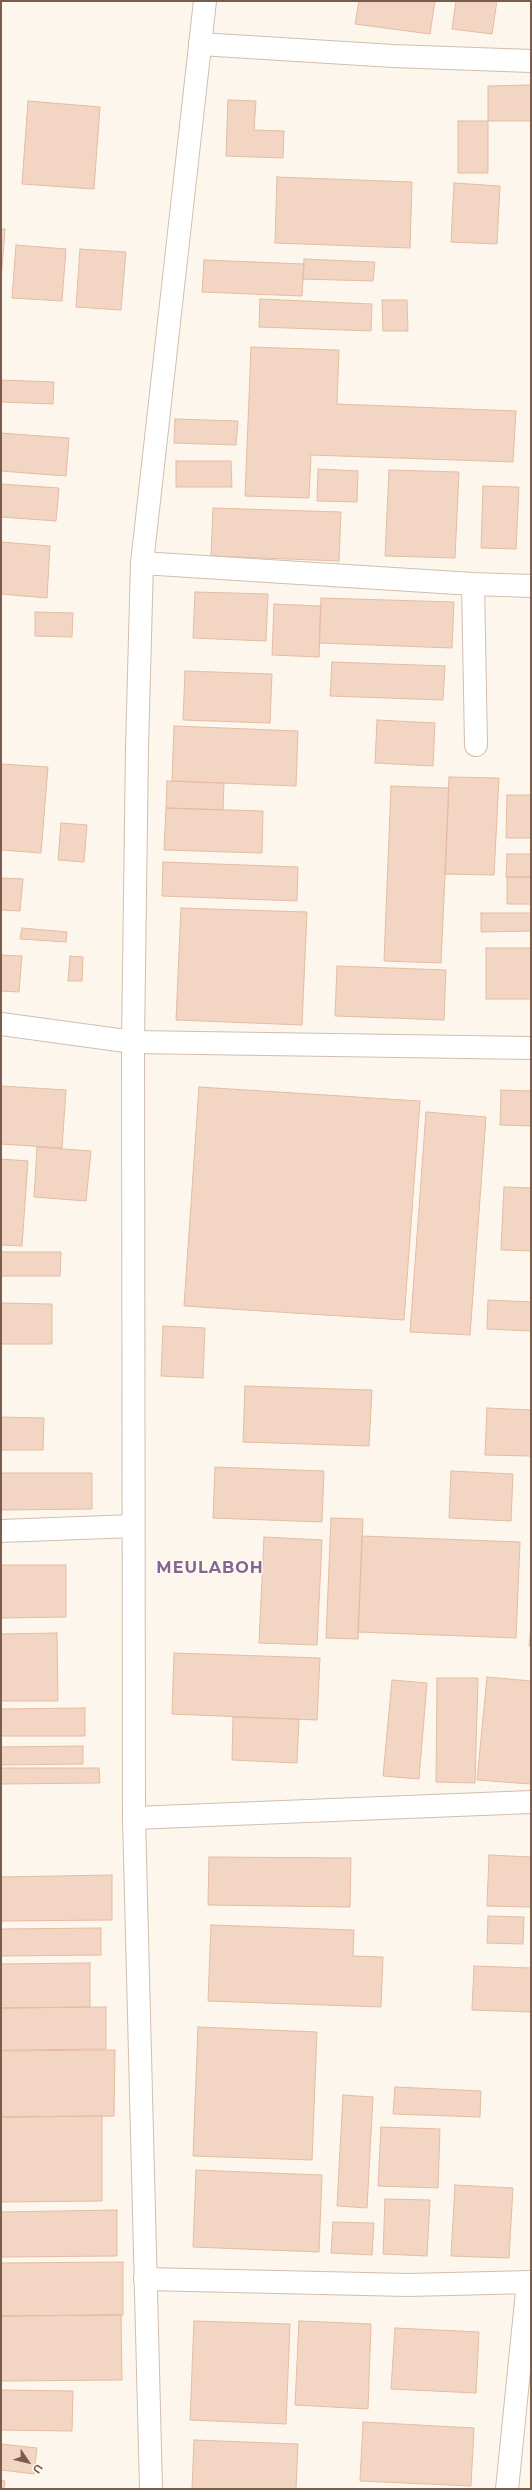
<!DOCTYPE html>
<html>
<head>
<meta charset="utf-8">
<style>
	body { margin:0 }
	#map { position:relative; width:532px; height:2490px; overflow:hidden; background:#fdf6ec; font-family:Montserrat,sans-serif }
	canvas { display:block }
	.frame { position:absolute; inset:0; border:2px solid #7a5c4d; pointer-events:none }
	.north { position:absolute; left:8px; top:2442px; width:40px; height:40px; -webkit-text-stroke:3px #fffaf3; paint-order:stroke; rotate:125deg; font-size:11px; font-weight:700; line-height:16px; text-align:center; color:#7a5c4d }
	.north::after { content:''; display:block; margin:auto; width:14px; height:18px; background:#7a5c4d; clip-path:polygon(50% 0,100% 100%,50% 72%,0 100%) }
</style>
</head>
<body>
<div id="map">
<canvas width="532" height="2490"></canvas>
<div class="frame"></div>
<div class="north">U</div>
</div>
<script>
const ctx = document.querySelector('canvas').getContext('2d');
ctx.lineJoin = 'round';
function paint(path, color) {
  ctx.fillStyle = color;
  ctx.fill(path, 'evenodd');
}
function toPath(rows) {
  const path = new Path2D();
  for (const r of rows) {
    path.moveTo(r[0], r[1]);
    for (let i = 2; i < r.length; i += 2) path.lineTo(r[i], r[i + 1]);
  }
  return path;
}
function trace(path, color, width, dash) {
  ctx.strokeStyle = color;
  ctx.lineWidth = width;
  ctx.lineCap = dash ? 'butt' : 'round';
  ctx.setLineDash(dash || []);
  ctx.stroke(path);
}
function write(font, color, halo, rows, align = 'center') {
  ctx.font = font + ' Montserrat,sans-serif';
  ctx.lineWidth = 3;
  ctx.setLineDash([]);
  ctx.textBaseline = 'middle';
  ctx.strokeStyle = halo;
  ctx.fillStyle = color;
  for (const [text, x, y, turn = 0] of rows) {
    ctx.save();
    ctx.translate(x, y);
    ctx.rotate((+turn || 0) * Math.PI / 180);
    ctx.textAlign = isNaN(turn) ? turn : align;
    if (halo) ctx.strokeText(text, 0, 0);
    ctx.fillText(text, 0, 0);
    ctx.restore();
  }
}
const building = toPath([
	[359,1,435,1,430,34,355,24,359,1],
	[456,1,497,1,492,34,452,29,456,1],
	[531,85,531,121,488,121,488,86,531,85],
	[228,100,256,101,254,130,284,131,283,158,226,156,228,100],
	[28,101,100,107,94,189,22,184,28,101],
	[458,121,488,121,488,173,458,173,458,121],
	[277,177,412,182,410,248,275,243,277,177],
	[454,183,500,186,497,244,451,242,454,183],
	[1,229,5,229,1,281,1,229],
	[16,245,66,249,62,301,12,298,16,245],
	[80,249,126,252,121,310,76,307,80,249],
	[304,259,375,262,373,281,303,279,304,259],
	[204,260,304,264,302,296,202,292,204,260],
	[260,299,372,304,371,331,259,327,260,299],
	[382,300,407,300,408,331,383,331,382,300],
	[251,347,339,350,337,404,516,411,513,462,311,455,309,498,245,496,251,347],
	[1,380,54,382,53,404,1,402,1,380],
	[175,419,238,421,236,445,174,443,175,419],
	[1,433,69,438,66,476,1,471,1,433],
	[176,461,231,461,232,487,176,487,176,461],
	[318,469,358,471,357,502,317,501,318,469],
	[389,470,459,472,455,558,385,556,389,470],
	[1,484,59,488,56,521,1,517,1,484],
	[483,486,519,487,516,549,481,548,483,486],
	[213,508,341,512,339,561,211,556,213,508],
	[1,542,50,546,47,598,1,594,1,542],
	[195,592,268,594,266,641,193,638,195,592],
	[321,598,454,602,452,648,319,643,321,598],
	[274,604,321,606,319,657,272,655,274,604],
	[35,612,73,613,72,637,35,636,35,612],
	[332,662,445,666,443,700,330,696,332,662],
	[185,671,272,674,270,723,183,720,185,671],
	[377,720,435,723,433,766,375,763,377,720],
	[174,726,298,731,296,786,172,781,174,726],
	[1,764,48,767,41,853,1,850,1,764],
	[449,777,499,778,494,875,445,874,449,777],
	[167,781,224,783,223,810,166,808,167,781],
	[391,786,449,788,441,963,384,961,391,786],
	[507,795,531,795,531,838,506,838,507,795],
	[166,808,263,811,262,853,164,850,166,808],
	[61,823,87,825,84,862,58,860,61,823],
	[507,854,531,854,531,877,506,877,507,854],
	[163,862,298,867,297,901,162,896,163,862],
	[507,877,531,877,531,904,507,904,507,877],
	[1,878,23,879,20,911,1,910,1,878],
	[181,908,307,912,302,1025,176,1020,181,908],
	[481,913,531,913,531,931,481,932,481,913],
	[22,928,67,932,66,942,20,939,22,928],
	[486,948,531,948,531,999,486,999,486,948],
	[1,955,22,956,19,992,1,991,1,955],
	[70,956,83,957,82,981,68,981,70,956],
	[337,966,446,970,444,1020,335,1016,337,966],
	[1,1086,66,1090,62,1148,1,1144,1,1086],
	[199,1087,420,1101,404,1320,184,1306,199,1087],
	[501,1090,531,1091,531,1126,500,1125,501,1090],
	[426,1112,486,1117,470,1335,410,1332,426,1112],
	[37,1147,91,1151,86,1201,34,1197,37,1147],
	[1,1159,28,1161,22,1246,1,1245,1,1159],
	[504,1187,531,1188,531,1251,501,1250,504,1187],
	[1,1252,61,1252,60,1276,1,1276,1,1252],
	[488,1300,531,1302,531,1331,487,1329,488,1300],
	[1,1303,52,1304,52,1344,1,1344,1,1303],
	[163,1326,205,1328,203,1378,161,1376,163,1326],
	[245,1386,372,1390,369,1446,243,1442,245,1386],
	[487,1408,531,1410,531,1456,485,1455,487,1408],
	[1,1417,44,1418,43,1450,1,1450,1,1417],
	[215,1467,324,1471,322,1522,213,1518,215,1467],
	[451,1471,513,1474,511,1521,449,1518,451,1471],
	[1,1473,92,1473,92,1509,1,1510,1,1473],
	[331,1518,363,1519,358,1639,326,1638,331,1518],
	[362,1536,520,1542,516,1638,358,1632,362,1536],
	[264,1537,322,1540,317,1645,259,1643,264,1537],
	[1,1565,66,1565,66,1617,1,1618,1,1565],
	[531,1625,531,1646,529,1646,531,1625],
	[57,1633,58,1701,1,1701,1,1634,57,1633],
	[174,1653,320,1658,317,1720,172,1714,174,1653],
	[487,1677,531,1681,531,1784,477,1780,487,1677],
	[437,1678,478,1678,475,1783,436,1782,437,1678],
	[392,1680,427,1683,419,1779,383,1776,392,1680],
	[85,1708,85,1736,1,1736,1,1709,85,1708],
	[233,1717,299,1719,297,1763,232,1760,233,1717],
	[83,1746,83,1764,1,1765,1,1747,83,1746],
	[1,1768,99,1768,100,1783,1,1784,1,1768],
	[489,1855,531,1857,531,1907,487,1906,489,1855],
	[209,1857,351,1858,350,1907,208,1905,209,1857],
	[112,1875,112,1920,1,1921,1,1877,112,1875],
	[488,1916,524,1917,523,1944,487,1943,488,1916],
	[211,1925,354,1930,353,1956,383,1957,381,2007,208,2001,211,1925],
	[101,1928,101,1955,1,1956,1,1929,101,1928],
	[90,1963,90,2007,1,2008,1,1964,90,1963],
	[474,1966,531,1968,531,2012,472,2010,474,1966],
	[106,2007,106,2049,1,2050,1,2008,106,2007],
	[198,2027,317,2032,312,2160,193,2156,198,2027],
	[115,2050,114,2116,1,2117,1,2051,115,2050],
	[395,2087,481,2091,480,2117,393,2114,395,2087],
	[343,2095,373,2097,367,2208,337,2206,343,2095],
	[102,2116,102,2201,1,2202,1,2117,102,2116],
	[381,2127,440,2129,438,2188,378,2186,381,2127],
	[196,2170,322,2175,319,2252,193,2247,196,2170],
	[455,2185,513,2188,509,2258,451,2256,455,2185],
	[385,2199,430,2200,427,2256,383,2254,385,2199],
	[117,2210,117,2256,1,2257,1,2212,117,2210],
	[333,2222,374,2223,372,2255,331,2253,333,2222],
	[123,2262,123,2315,1,2316,1,2263,123,2262],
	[121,2315,122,2380,1,2381,1,2316,121,2315],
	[194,2321,290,2324,286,2424,190,2420,194,2321],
	[299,2321,371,2324,368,2409,295,2405,299,2321],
	[395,2328,479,2332,476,2393,391,2389,395,2328],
	[1,2390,73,2391,72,2431,1,2430,1,2390],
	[363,2422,474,2428,471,2486,360,2481,363,2422],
	[194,2440,298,2444,296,2489,192,2489,194,2440],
	[1,2444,37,2448,34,2474,1,2470,1,2444],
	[1,2480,5,2481,4,2489,1,2489,1,2480]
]);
const minor = toPath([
	[200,44,393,56,531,61],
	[142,563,473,584,531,586],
	[473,584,476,745],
	[1,1024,133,1042,531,1048],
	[1,1531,133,1526],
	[134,1818,531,1802],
	[145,2279,408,2285,531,2282],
	[507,2489,528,2282]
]);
const tertiary = toPath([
	[151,2489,134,1818,133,1042,137,748,142,563,205,1]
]);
const districtNames = [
	["MEULABOH",210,1568]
];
paint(building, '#f3d5c3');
trace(building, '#e6bba3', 1);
trace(minor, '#d1beb0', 24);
trace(tertiary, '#d1beb0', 24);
trace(minor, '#fff', 22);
trace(tertiary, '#fff', 22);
ctx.letterSpacing = '1px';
write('bold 16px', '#846695', '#fffaf3', districtNames);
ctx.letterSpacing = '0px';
</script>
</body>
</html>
